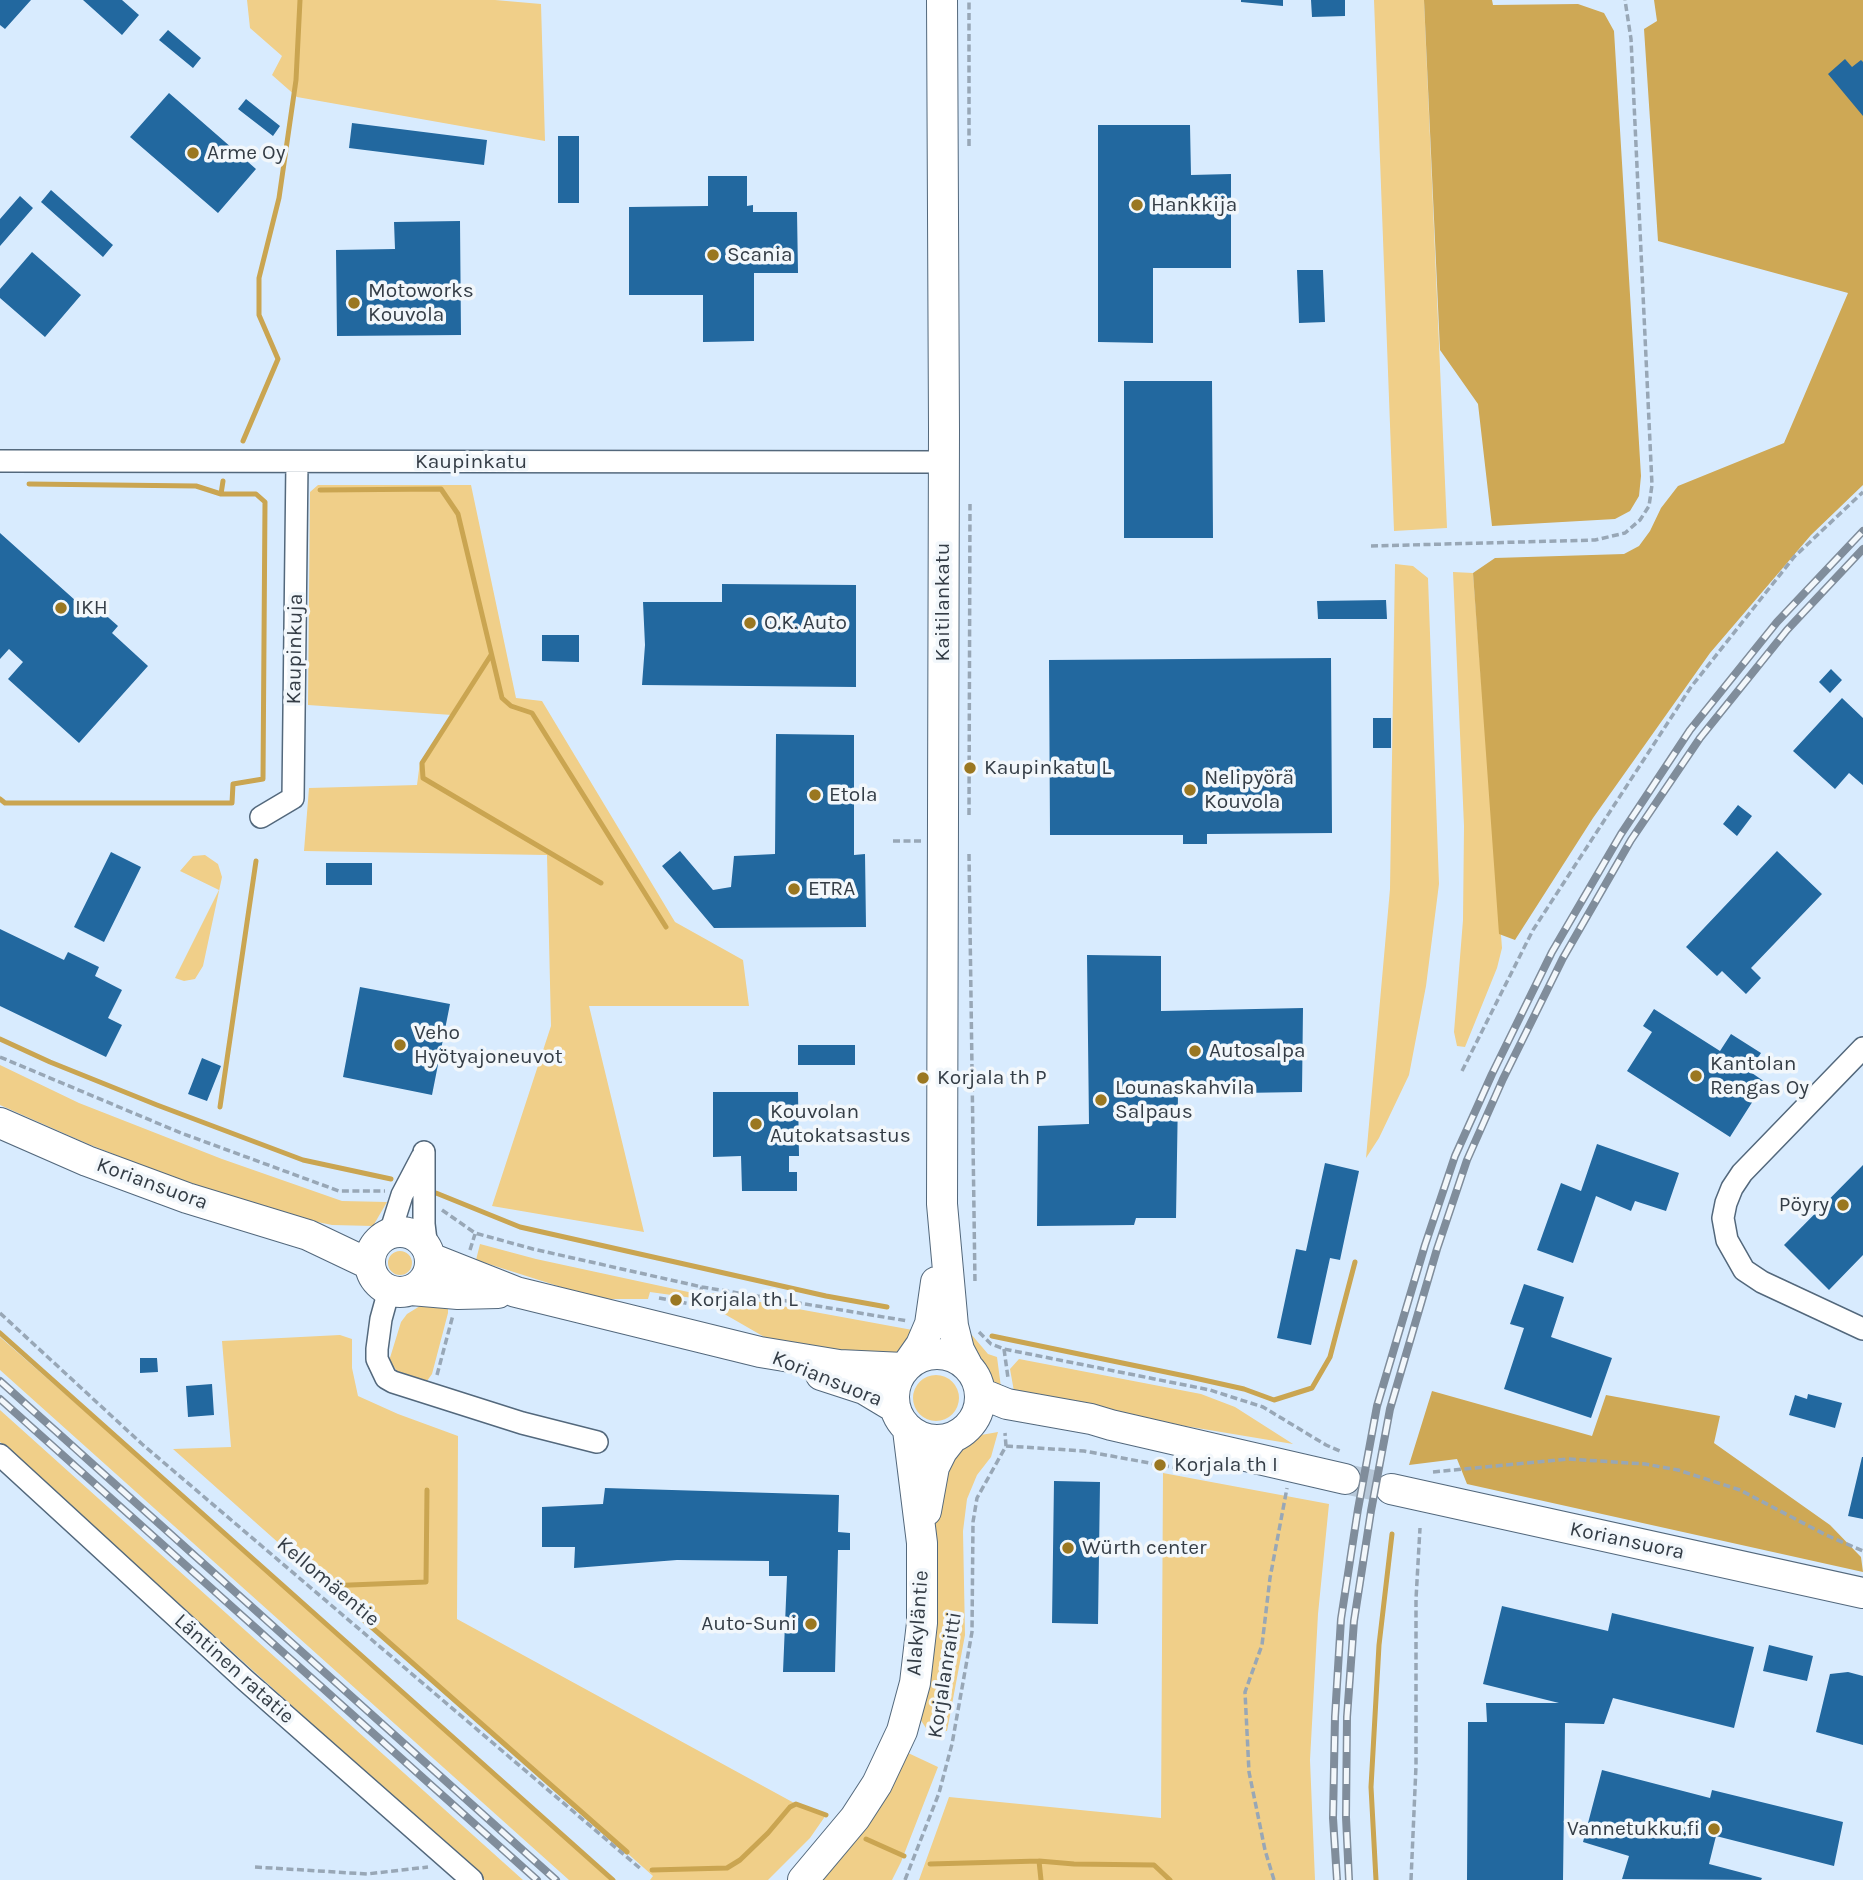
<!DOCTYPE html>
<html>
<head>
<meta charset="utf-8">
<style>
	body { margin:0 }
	canvas { display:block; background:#d8ebfe }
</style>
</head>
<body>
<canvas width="1863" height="1880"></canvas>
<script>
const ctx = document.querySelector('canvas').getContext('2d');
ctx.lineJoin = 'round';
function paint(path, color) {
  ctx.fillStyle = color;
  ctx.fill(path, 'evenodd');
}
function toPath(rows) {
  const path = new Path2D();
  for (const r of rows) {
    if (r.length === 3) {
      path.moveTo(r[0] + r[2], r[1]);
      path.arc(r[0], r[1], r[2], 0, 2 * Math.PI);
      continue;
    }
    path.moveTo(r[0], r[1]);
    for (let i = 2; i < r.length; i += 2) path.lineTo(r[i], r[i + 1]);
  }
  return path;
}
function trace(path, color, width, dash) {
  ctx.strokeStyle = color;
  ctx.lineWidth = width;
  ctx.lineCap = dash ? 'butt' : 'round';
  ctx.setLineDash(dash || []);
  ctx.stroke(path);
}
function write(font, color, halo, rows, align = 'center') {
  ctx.font = font + ' Karla,sans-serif';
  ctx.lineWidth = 7;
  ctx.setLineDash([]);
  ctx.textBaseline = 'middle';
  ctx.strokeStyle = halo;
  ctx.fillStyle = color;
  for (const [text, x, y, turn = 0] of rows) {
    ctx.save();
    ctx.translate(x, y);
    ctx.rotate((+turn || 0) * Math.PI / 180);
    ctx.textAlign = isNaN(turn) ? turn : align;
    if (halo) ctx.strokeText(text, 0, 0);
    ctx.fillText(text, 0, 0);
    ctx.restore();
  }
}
const green = toPath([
	[247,0,495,0,541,4,545,141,297,97,272,75,282,56,250,28],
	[1374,0,1424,0,1447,528,1394,531],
	[318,485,471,485,516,698,542,701,675,922,743,960,749,1006,589,1006,644,1232,492,1206,551,1026,547,855,304,851,309,788,417,785,420,762,452,715,308,705,310,492],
	[1395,564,1413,566,1428,578,1439,884,1426,986,1409,1075,1379,1138,1366,1158,1390,889],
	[1453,572,1473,573,1502,948,1497,968,1465,1047,1457,1046,1454,1032,1463,920,1464,826],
	[205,855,218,864,222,877,203,966,195,979,184,981,175,978,219,890,180,871,193,856],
	[0,1065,79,1103,222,1159,342,1201,387,1202,373,1226,332,1225,298,1218,192,1185,88,1144,0,1105],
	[480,1244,536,1259,693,1293,693,1298,650,1292,648,1299,610,1299,583,1294,476,1260],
	[400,1263,12],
	[711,1293,918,1331,903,1349,890,1357,780,1346,707,1304],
	[442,1303,448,1308,448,1313,432,1374,427,1381,397,1371,389,1361,401,1322,407,1314,420,1306],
	[971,1334,988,1354,997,1357,1002,1395,987,1381,976,1362,963,1335],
	[340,1335,352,1339,352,1368,358,1396,398,1414,458,1436,457,1619,796,1804,826,1815,810,1838,768,1880,650,1880,653,1876,173,1449,231,1447,222,1341],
	[0,1337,301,1601,610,1880,569,1880,0,1370],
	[1019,1359,1201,1394,1235,1407,1293,1444,1173,1424,1097,1408,1015,1397,1010,1369],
	[936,1398,23],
	[0,1410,523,1880,485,1880,0,1442],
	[998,1432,991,1457,977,1475,967,1499,963,1531,965,1635,947,1731,935,1732,926,1728,918,1716,939,1477,961,1442,981,1435],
	[1163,1473,1329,1504,1318,1614,1310,1760,1315,1880,919,1880,949,1797,1161,1818],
	[906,1752,938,1767,901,1862,892,1880,822,1880]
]);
const forest = toPath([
	[1424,0,1492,0,1493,5,1578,4,1604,13,1614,31,1641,476,1639,496,1630,511,1615,519,1492,526,1478,404,1440,350],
	[1654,0,1863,0,1863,485,1811,535,1710,653,1593,818,1515,940,1499,934,1473,573,1495,558,1624,554,1639,546,1650,531,1661,508,1678,486,1784,443,1848,293,1658,241,1644,29,1657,21],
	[1432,1391,1592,1436,1606,1395,1720,1416,1714,1443,1830,1525,1861,1557,1863,1572,1467,1484,1457,1459,1409,1465]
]);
const stream = toPath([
	[243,441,278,359,259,315,259,278,279,198,296,80,300,0],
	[320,490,441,489,458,514,502,698,511,706,532,713,666,927],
	[221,494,223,481],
	[491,655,422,763,423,778,601,883],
	[0,799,5,803,232,803,233,784,263,779,265,502,256,494,221,494,196,486,29,484],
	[0,1039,50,1062,157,1105,303,1160,391,1179],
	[220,1107,256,861],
	[436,1193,520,1227,826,1296,887,1307],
	[0,1333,613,1880],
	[992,1336,1190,1377,1244,1389,1274,1400,1312,1388,1330,1357,1355,1262],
	[427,1490,426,1582,325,1586,627,1852],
	[866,1839,904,1856],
	[1039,1861,1041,1880],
	[930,1864,1039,1861,1074,1864,1154,1865,1170,1880],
	[652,1870,727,1868,740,1860,768,1833,790,1807,796,1804,826,1815],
	[1376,1880,1371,1787,1379,1645,1392,1534]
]);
const building = toPath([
	[0,0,31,0,5,29,0,25],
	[83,0,122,0,139,15,122,35],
	[1241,0,1283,0,1283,6,1241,2],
	[1311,0,1345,0,1345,16,1312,17],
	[168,30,201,58,193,68,159,40],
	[1845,59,1852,67,1861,60,1863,62,1863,116,1828,74],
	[169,93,256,169,218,213,130,137],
	[246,99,280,126,273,136,238,109],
	[352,123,487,140,484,165,349,148],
	[1098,125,1190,125,1191,175,1231,174,1231,268,1153,268,1153,343,1098,342],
	[558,136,579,136,579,203,558,203],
	[708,176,747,176,747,206,753,205,753,212,797,212,798,273,754,273,754,341,703,342,703,295,629,295,629,207,708,206],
	[51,190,113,245,103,257,41,202],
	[20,196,33,208,0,246,0,219],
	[460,221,461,335,337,336,336,250,395,249,394,222],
	[32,252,81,295,45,337,0,298,0,289],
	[1297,270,1323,270,1325,322,1299,323],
	[1124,381,1212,381,1213,538,1124,538],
	[0,533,95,618,101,611,118,626,112,633,148,666,79,743,8,679,23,662,9,649,0,659],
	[722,584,856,585,856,687,642,685,645,645,643,602,722,602],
	[1386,600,1387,619,1318,619,1317,601],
	[542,635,579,635,579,662,542,661],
	[1331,658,1332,833,1207,834,1207,844,1183,844,1183,835,1050,835,1049,660],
	[1831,669,1842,680,1830,693,1819,682],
	[1842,698,1863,718,1863,785,1849,773,1835,789,1793,751],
	[1373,718,1391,718,1391,748,1373,748],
	[776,734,854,735,854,855,865,854,866,927,714,928,662,866,680,851,713,890,731,887,734,856,775,854],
	[1738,805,1752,816,1737,836,1723,824],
	[1777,851,1822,894,1751,968,1761,978,1746,994,1722,971,1717,976,1686,947],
	[111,852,141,867,104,942,74,927],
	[326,863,372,863,372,885,326,885],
	[0,929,64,960,68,952,99,967,95,976,122,990,108,1018,122,1025,106,1057,0,1006],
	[1087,955,1161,956,1161,1011,1303,1008,1302,1092,1178,1094,1176,1218,1136,1218,1134,1225,1037,1226,1038,1126,1089,1124],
	[360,987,450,1004,432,1095,343,1077],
	[1654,1009,1720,1051,1731,1034,1761,1053,1749,1071,1765,1082,1730,1137,1627,1071,1652,1032,1643,1026],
	[798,1045,855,1045,855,1065,798,1065],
	[202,1058,221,1066,207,1101,188,1094],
	[713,1092,798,1092,799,1156,789,1156,789,1172,797,1172,797,1191,742,1191,741,1156,713,1157],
	[1597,1144,1679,1173,1666,1211,1635,1201,1631,1211,1596,1196,1573,1263,1537,1250,1561,1183,1581,1191],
	[1325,1163,1359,1171,1340,1260,1330,1258,1311,1345,1277,1338,1296,1249,1306,1251],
	[1863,1165,1863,1255,1829,1290,1784,1245],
	[1524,1284,1564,1297,1551,1337,1612,1358,1591,1418,1504,1389,1524,1328,1510,1324],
	[140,1358,157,1358,158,1372,140,1373],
	[212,1384,214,1415,188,1417,186,1386],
	[1808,1394,1842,1403,1835,1428,1789,1415,1795,1395,1807,1399],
	[1862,1457,1863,1457,1863,1519,1848,1516],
	[1054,1481,1100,1482,1098,1624,1052,1623],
	[605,1488,839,1495,838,1532,850,1533,850,1550,838,1550,835,1672,783,1672,787,1576,769,1576,769,1561,677,1560,574,1568,575,1547,542,1547,542,1507,603,1504],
	[1502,1606,1608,1631,1612,1613,1754,1647,1734,1728,1613,1698,1604,1724,1565,1723,1563,1880,1467,1880,1468,1722,1487,1722,1486,1703,1559,1703,1483,1684],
	[1769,1645,1813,1656,1807,1681,1763,1671],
	[1848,1672,1863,1676,1863,1745,1816,1732,1830,1674],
	[1602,1770,1710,1798,1712,1790,1843,1822,1834,1866,1716,1836,1709,1864,1762,1878,1761,1880,1622,1879,1629,1856,1583,1842]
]);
const secondaryTunnel = toPath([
	[1345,1479,1391,1489]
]);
const path = toPath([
	[969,146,969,0],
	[1371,546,1595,540,1625,533,1640,520,1649,506,1652,485,1631,39,1625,0],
	[969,815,970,504],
	[893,841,922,841],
	[969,854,975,1284],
	[0,1057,181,1133,339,1191,385,1191],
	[1462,1071,1533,930,1691,687,1794,557,1863,492],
	[442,1210,475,1233,533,1249,702,1287,908,1321],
	[470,1250,475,1234],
	[659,1298,696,1305,702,1287],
	[0,1313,142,1444,642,1870],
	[979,1332,991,1344,1004,1349,1210,1390,1263,1407,1326,1445,1342,1452],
	[1004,1349,1008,1378],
	[437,1375,453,1315],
	[1006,1446,1084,1451,1193,1471],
	[1433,1472,1568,1459,1645,1464,1678,1470,1740,1490,1826,1535,1863,1551],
	[255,1867,367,1874,428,1867],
	[905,1880,939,1793,952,1744,972,1632,973,1522,977,1498,1006,1446,1005,1433],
	[1274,1880,1265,1850,1249,1772,1245,1692,1262,1645,1270,1578,1287,1488],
	[1411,1880,1416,1766,1416,1599,1420,1528]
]);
const street = toPath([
	[0,461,943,462],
	[261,817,293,798,297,462],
	[1863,1048,1742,1173,1732,1188,1726,1203,1723,1218,1727,1240,1744,1270,1762,1282,1863,1329],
	[424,1152,424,1224,427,1249],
	[390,1233,402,1195,422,1157],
	[389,1290,381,1319,377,1349,377,1359,386,1378,393,1382,522,1423,597,1442],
	[0,1455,245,1680,472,1880]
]);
const secondary = toPath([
	[942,0,944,429,942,1204,953,1326,959,1350,967,1365],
	[0,1123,87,1161,187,1198,308,1235,369,1264],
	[400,1262,30],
	[430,1258,516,1292,760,1352,839,1365,904,1368],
	[411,1290,458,1294,498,1293],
	[937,1397,43],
	[907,1365,921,1345,930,1324,936,1282],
	[821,1375,864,1389,894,1407],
	[980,1393,1007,1404,1091,1419,1111,1425,1345,1479],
	[1391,1489,1863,1593],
	[926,1511,934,1467,942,1451,953,1437],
	[803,1880,855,1818,877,1784,902,1731,915,1683,922,1623,922,1543,908,1430]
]);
const rail = toPath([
	[0,1381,556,1880],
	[0,1399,537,1880],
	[1337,1880,1333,1818,1335,1717,1341,1619,1358,1509,1377,1406,1425,1245,1455,1156,1492,1074,1552,952,1621,834,1690,730,1777,622,1863,531],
	[1349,1880,1346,1817,1347,1717,1354,1621,1371,1511,1390,1409,1437,1249,1467,1160,1503,1079,1563,958,1631,840,1700,738,1787,630,1863,549]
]);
const markers = [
	[193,153,7,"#9a7721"],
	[1137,205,7,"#9a7721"],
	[713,255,7,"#9a7721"],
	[354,303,7,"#9a7721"],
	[61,608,7,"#9a7721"],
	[750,623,7,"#9a7721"],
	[970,768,7,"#9a7721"],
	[1190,790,7,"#9a7721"],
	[815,795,7,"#9a7721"],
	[794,889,7,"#9a7721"],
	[400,1045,7,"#9a7721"],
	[1195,1051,7,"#9a7721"],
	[1696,1076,7,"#9a7721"],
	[923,1078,7,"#9a7721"],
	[1101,1100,7,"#9a7721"],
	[756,1124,7,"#9a7721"],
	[1843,1205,7,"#9a7721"],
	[676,1300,7,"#9a7721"],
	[1160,1465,7,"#9a7721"],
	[1068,1548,7,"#9a7721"],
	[811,1624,7,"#9a7721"],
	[1714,1829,7,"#9a7721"]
];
const poiNames = [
	["Arme Oy",207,153],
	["Hankkija",1151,205],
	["Scania",727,255],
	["Motoworks",368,291],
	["Kouvola",368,315],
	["IKH",75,608],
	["O.K. Auto",764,623],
	["Kaupinkatu L",984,768],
	["Nelipyörä",1204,778],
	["Kouvola",1204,802],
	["Etola",829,795],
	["ETRA",808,889],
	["Veho",414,1033],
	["Hyötyajoneuvot",414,1057],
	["Autosalpa",1209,1051],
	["Kantolan",1710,1064],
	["Rengas Oy",1710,1088],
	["Korjala th P",937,1078],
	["Lounaskahvila",1115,1088],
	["Salpaus",1115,1112],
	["Kouvolan",770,1112],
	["Autokatsastus",770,1136],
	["Pöyry",1829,1205,"right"],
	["Korjala th L",690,1300],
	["Korjala th I",1174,1465],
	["Würth center",1082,1548],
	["Auto-Suni",797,1624,"right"],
	["Vannetukku.fi",1700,1829,"right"]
];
const streetNames = [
	["Kaupinkatu",471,462],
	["Kaitilankatu",943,602,-90],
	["Kaupinkuja",295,649,-89],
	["Koriansuora",152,1184,20],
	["Koriansuora",827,1379,22],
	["Koriansuora",1627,1541,12],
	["Kellomäentie",328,1582,40],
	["Alakyläntie",918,1623,-86],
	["Läntinen ratatie",234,1669,42],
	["Korjalanraitti",945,1675,-81]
];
paint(green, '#f0cf89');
paint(forest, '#cea855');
trace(stream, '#caa551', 5);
paint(building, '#22689f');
trace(secondaryTunnel, '#b7c8d9', 30, [30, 15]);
trace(street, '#53687c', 24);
trace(secondary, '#53687c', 32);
trace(path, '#98a7b6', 3.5, [7, 3.5]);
trace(street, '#fff', 21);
trace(secondary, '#fff', 30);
trace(rail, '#808d9b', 8);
trace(rail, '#f2f7fb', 5, [16]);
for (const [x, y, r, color] of markers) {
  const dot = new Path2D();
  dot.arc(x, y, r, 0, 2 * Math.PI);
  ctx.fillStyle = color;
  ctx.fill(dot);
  trace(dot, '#f2f7fb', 2.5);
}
write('21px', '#343d46', '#f2f7fb', poiNames, 'left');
write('21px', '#343d46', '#f2f7fb', streetNames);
</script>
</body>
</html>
